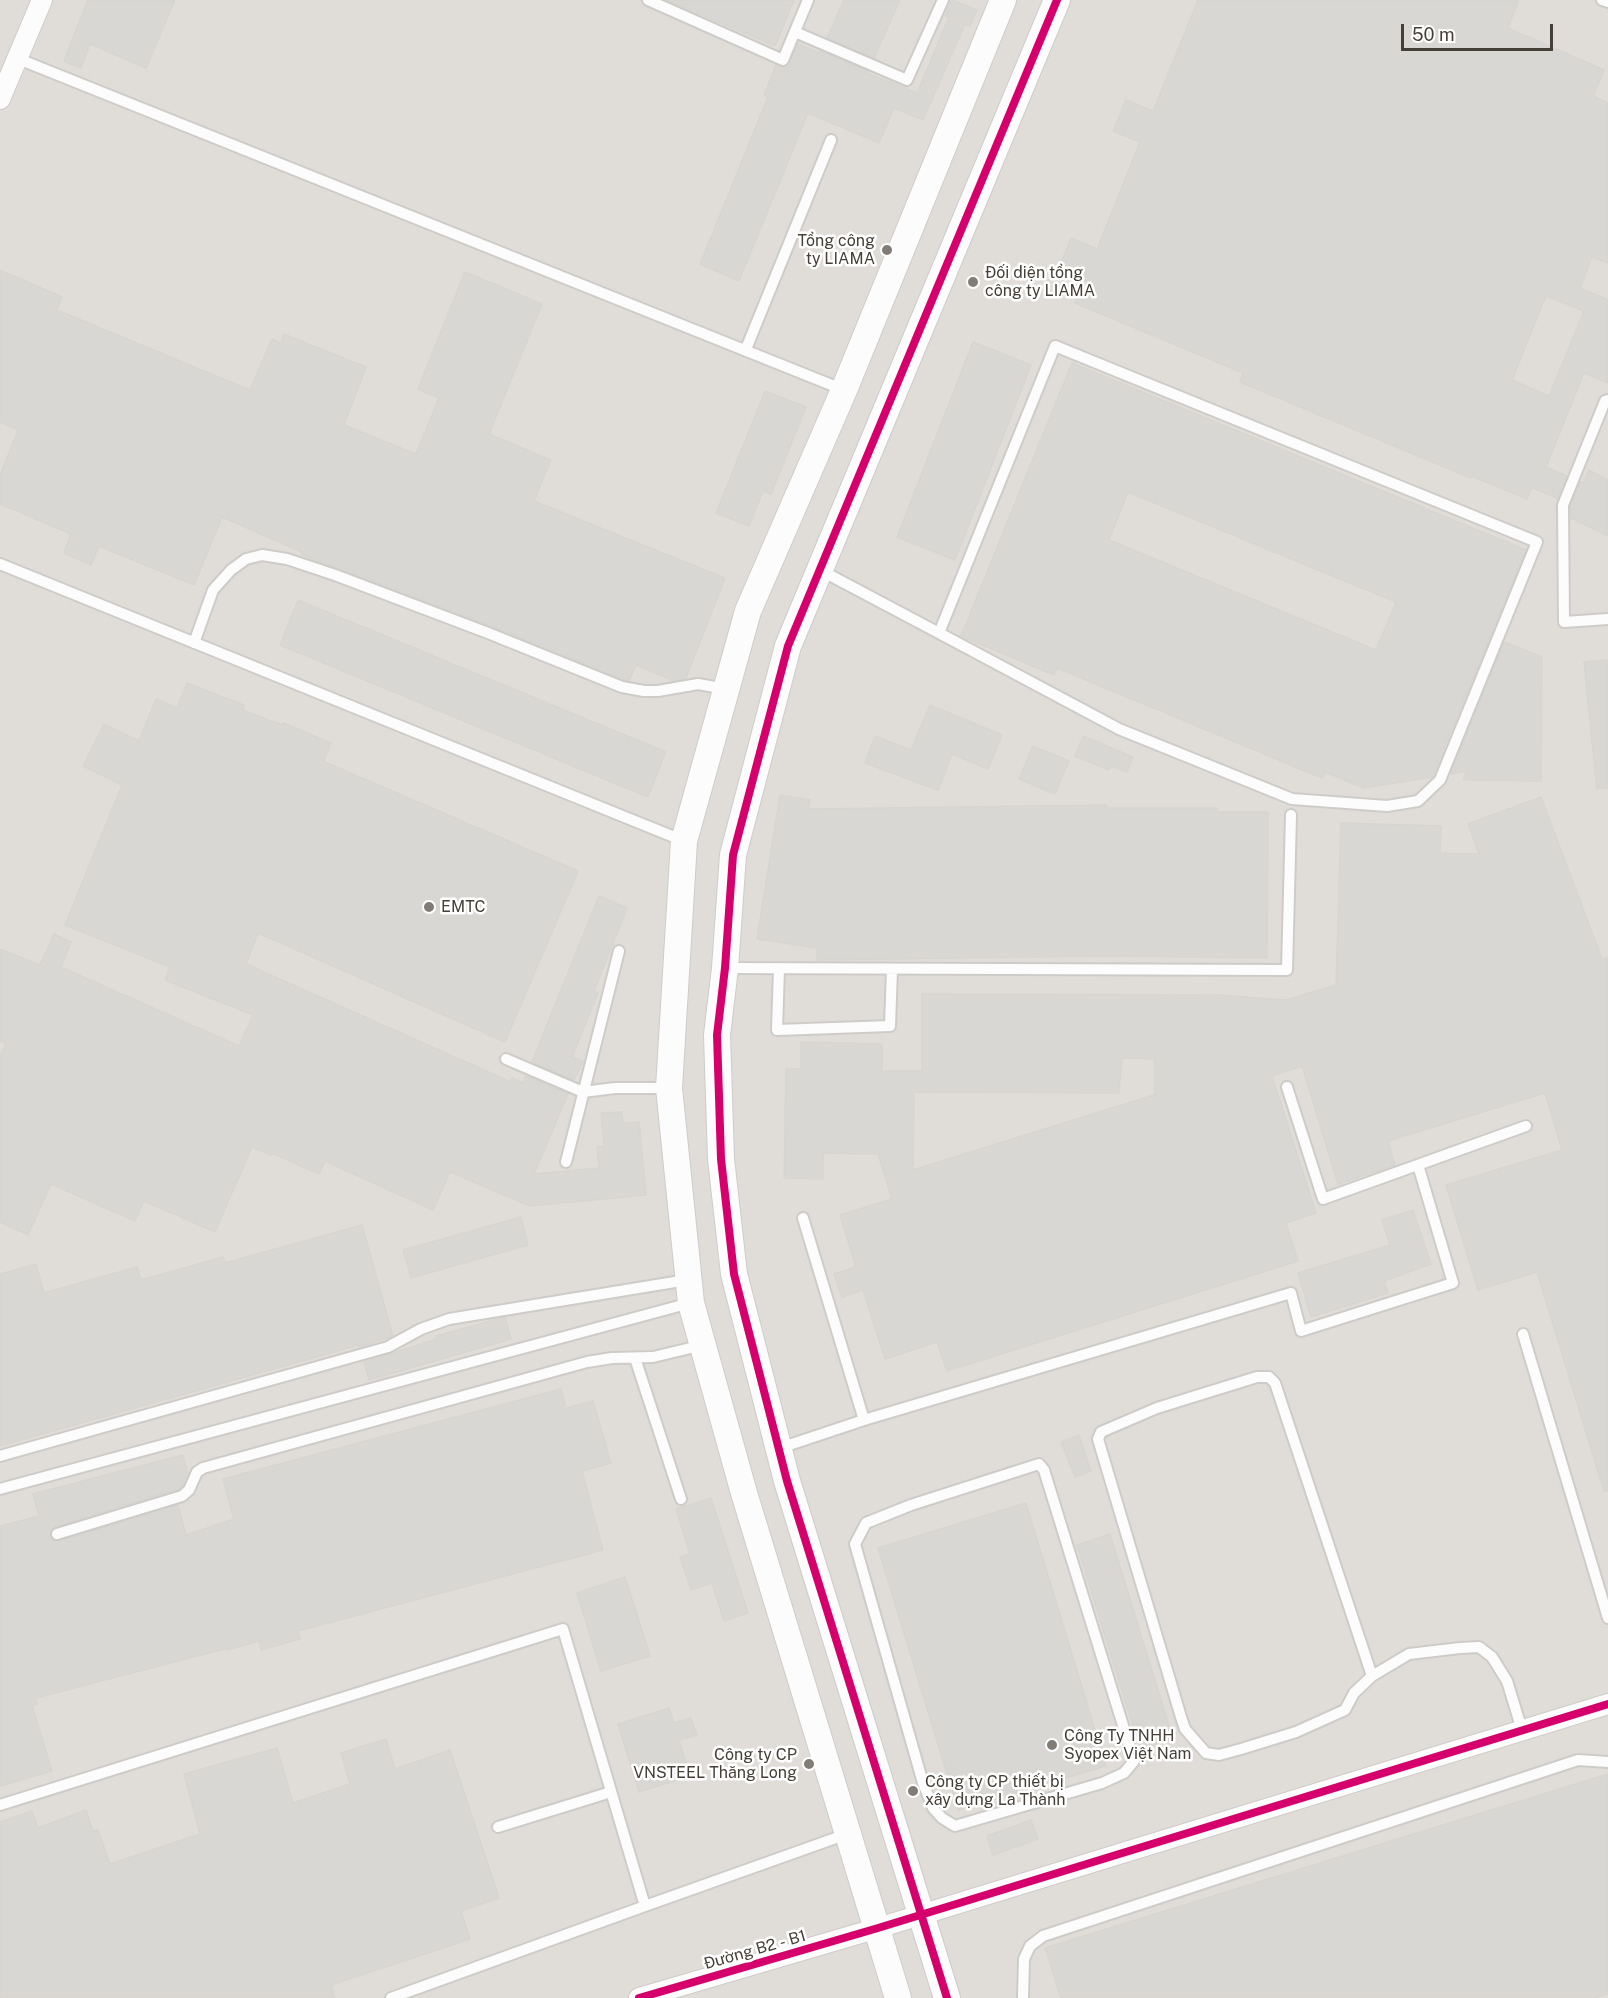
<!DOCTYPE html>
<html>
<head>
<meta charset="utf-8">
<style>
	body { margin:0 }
	#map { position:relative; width:1608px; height:1998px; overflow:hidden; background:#f0eeea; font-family:"Public Sans",sans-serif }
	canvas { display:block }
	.scale { position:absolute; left:1401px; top:24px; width:152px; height:27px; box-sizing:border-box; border:3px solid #453f38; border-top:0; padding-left:8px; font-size:18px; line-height:21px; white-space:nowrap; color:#453f38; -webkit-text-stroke:4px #fff; paint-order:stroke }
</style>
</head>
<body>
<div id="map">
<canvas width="1608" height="1998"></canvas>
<div class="scale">50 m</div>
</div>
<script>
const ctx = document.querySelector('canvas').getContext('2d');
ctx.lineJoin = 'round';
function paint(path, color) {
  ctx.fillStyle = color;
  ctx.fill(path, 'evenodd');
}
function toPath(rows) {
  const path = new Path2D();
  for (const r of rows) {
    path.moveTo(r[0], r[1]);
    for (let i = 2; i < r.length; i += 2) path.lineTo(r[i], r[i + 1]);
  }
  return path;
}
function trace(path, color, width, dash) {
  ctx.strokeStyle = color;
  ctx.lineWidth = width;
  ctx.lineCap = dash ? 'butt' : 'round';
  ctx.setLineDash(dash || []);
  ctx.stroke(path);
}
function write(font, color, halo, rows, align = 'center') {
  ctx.font = font + ' "Public Sans",sans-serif';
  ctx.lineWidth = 5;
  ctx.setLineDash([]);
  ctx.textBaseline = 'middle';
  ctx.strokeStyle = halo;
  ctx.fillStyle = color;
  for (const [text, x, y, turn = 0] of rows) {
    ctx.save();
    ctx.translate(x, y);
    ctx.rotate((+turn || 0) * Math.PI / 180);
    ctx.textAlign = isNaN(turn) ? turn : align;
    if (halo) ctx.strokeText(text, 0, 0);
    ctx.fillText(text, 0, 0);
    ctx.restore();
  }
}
const industrial = toPath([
	[0,0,1608,0,1608,1998,0,1998]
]);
const building = toPath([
	[88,0,175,0,146,68,90,44,81,68,64,61,88,0],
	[667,0,794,0,775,46,667,0],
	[844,0,900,0,874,58,827,38,844,0],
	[952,0,977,10,970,26,965,24,923,120,894,108,879,143,808,113,739,281,700,264,768,97,764,95,776,65,783,67,788,66,798,44,820,53,821,51,868,71,867,73,917,93,949,17,945,16,952,0],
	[1198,0,1519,0,1508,28,1604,70,1593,96,1608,103,1608,263,1592,257,1580,288,1608,300,1608,383,1584,373,1546,467,1567,476,1558,499,1532,487,1527,499,1472,476,1471,478,1240,382,1243,373,1075,303,1085,278,1059,268,1071,238,1097,249,1140,142,1113,131,1126,100,1153,111,1198,0],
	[1546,296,1584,311,1549,396,1512,380,1546,296],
	[0,270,62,297,57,310,250,390,272,339,281,343,284,334,366,367,344,425,416,454,439,398,418,389,465,272,542,304,489,434,551,460,534,501,725,578,686,678,674,681,636,665,629,681,624,680,491,626,320,562,301,554,302,552,222,517,194,585,99,546,91,565,64,553,71,534,0,504,0,475,18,430,0,422,0,270],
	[973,342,1031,365,955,560,897,537,973,342],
	[1072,363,1526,550,1432,777,1364,788,1325,772,1322,778,1057,668,1054,675,961,636,1072,363],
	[1128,492,1396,602,1376,650,1109,540,1128,492],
	[765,391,806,407,771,494,763,491,749,526,716,513,765,391],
	[1589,470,1608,480,1608,536,1571,518,1571,505,1580,482,1583,483,1589,470],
	[298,600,666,752,648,797,280,645,298,600],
	[1504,642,1542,657,1541,781,1463,780,1467,771,1451,774,1504,642],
	[1608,660,1608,788,1597,789,1584,662,1608,660],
	[187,683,244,705,243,710,282,725,283,723,331,743,324,760,325,762,578,871,505,1042,258,933,246,964,511,1082,512,1078,523,1083,526,1076,568,1094,534,1174,599,1168,597,1147,604,1146,601,1113,622,1112,623,1123,639,1122,646,1195,530,1206,450,1172,433,1210,325,1161,319,1174,272,1153,271,1155,252,1147,215,1232,144,1201,135,1221,51,1184,28,1235,0,1222,0,1056,6,1043,0,1041,0,949,40,965,54,934,71,942,61,967,239,1046,253,1015,165,980,170,967,65,925,122,785,83,766,104,724,139,741,156,699,177,708,187,683],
	[930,705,1002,735,988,769,952,754,938,790,865,763,875,736,911,750,930,705],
	[1083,736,1133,757,1127,772,1111,766,1109,770,1075,756,1083,736],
	[1033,746,1069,761,1055,794,1019,779,1033,746],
	[780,795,810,800,808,809,1106,805,1107,808,1217,808,1217,812,1268,812,1267,958,1110,956,817,960,817,948,757,939,780,795],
	[1541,797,1602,959,1608,958,1608,1491,1604,1491,1537,1272,1478,1290,1446,1185,1562,1150,1545,1093,1388,1141,1395,1165,1338,1184,1302,1066,1272,1076,1316,1213,1286,1223,1298,1261,947,1371,937,1342,885,1359,863,1290,842,1297,834,1274,856,1267,840,1215,892,1199,878,1154,823,1153,823,1179,784,1178,786,1069,801,1069,801,1042,882,1044,882,1071,922,1071,922,994,1220,995,1286,1000,1336,985,1341,823,1441,826,1440,853,1479,854,1468,824,1541,797],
	[1122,1058,1155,1059,1155,1094,1157,1094,913,1170,914,1092,1119,1093,1122,1058],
	[599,896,627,908,594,991,598,993,572,1057,583,1061,574,1080,532,1062,599,896],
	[1413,1210,1431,1264,1384,1281,1388,1293,1311,1317,1298,1273,1390,1245,1382,1220,1413,1210],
	[521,1217,528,1245,411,1278,403,1250,521,1217],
	[362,1225,393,1336,359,1347,359,1345,0,1446,0,1274,36,1264,44,1293,137,1267,141,1280,223,1257,225,1263,362,1225],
	[505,1317,511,1339,369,1380,364,1362,437,1339,436,1336,505,1317],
	[561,1389,566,1408,593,1401,611,1463,582,1471,603,1550,298,1631,300,1639,261,1650,259,1641,228,1650,228,1648,36,1698,37,1704,32,1705,52,1771,0,1786,0,1526,39,1516,33,1494,183,1455,188,1475,183,1485,178,1489,55,1527,51,1529,50,1536,52,1540,59,1541,178,1505,186,1535,234,1519,223,1479,561,1389],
	[1079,1435,1091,1471,1075,1477,1061,1442,1079,1435],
	[711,1498,748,1613,724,1621,712,1583,691,1590,680,1557,690,1554,676,1509,711,1498],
	[1026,1503,1106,1766,958,1810,878,1548,1026,1503],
	[1110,1534,1173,1739,1140,1749,1077,1545,1110,1534],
	[625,1577,650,1656,601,1671,577,1593,625,1577],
	[669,1708,674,1723,691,1718,697,1735,679,1740,690,1776,639,1792,618,1724,669,1708],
	[386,1739,395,1769,450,1750,499,1898,461,1911,470,1939,331,1985,335,1998,0,1998,0,1822,32,1811,38,1828,86,1810,93,1832,98,1830,110,1864,200,1834,184,1774,277,1748,293,1803,350,1784,341,1753,386,1739],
	[1608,1774,1608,1994,1594,1998,1061,1998,1045,1948,1608,1774],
	[1031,1820,1038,1839,993,1855,987,1836,1031,1820]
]);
const service = toPath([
	[648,0,783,60,808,0],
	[1602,0,1608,2],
	[795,32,907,80,943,0],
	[16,58,844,390],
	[746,349,831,140],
	[1608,400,1605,401,1563,505,1564,622,1608,619],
	[0,564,684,841],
	[820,570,939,633,1119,729,1292,799,1387,806,1418,801,1440,780,1537,542,1055,346,939,633],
	[194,643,213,590,231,570,246,559,262,555,287,559,335,575,488,633,622,687,644,691,658,691,698,684,726,689],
	[725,968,1287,970,1291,815],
	[779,968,777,1030,890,1026,892,969],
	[506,1059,583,1092,615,1088,668,1088],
	[1287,1087,1323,1199,1526,1126],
	[566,1162,619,951],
	[803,1218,864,1420],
	[1523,1334,1608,1618],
	[635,1358,681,1499],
	[780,1448,864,1420,1291,1293,1301,1331,1453,1283,1418,1165],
	[0,1456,388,1347,421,1329,449,1319,687,1280],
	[1039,1464,1044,1470,1134,1761,1124,1773,1102,1783,955,1826,942,1818,933,1808,923,1783,855,1544,866,1523,911,1505,1039,1464],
	[0,1489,690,1303],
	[57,1534,182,1496,189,1490,197,1472,203,1468,587,1362,612,1358,653,1357,703,1345],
	[1372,1676,1275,1383,1269,1377,1257,1377,1157,1408,1101,1432,1098,1439,1181,1717,1185,1729,1206,1753,1219,1755,1241,1749,1296,1732,1345,1710,1354,1693,1372,1676,1409,1654,1460,1648,1479,1647,1492,1657,1507,1681,1522,1730],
	[0,1805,563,1629,645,1906,847,1834],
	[498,1827,611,1792],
	[391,1998,645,1906],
	[1023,1998,1024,1959,1030,1946,1043,1936,1578,1760,1608,1762]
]);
const minor = toPath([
	[0,99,42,0],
	[639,1998,878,1928,1608,1704]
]);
const tertiary = toPath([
	[898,1998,744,1493,691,1303,669,1088,684,841,748,611,844,390,1003,0],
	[947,1998,787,1481,734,1274,721,1159,717,1035,725,968,733,855,788,646,1057,0]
]);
const cycleway = toPath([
	[639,1998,878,1928,1608,1704],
	[947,1998,787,1481,734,1274,721,1159,717,1035,725,968,733,855,788,646,1057,0]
]);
const markers = [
	[887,250,6,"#817c76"],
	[973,282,6,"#817c76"],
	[429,907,6,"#817c76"],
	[1052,1745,6,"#817c76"],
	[809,1764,6,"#817c76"],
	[913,1791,6,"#817c76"]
];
const poiNames = [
	["Tổng công",875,241,"right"],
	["ty LIAMA",875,259,"right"],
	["Đối diện tổng",985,273],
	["công ty LIAMA",985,291],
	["EMTC",441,907],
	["Công Ty TNHH",1064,1736],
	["Syopex Việt Nam",1064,1754],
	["Công ty CP",797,1755,"right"],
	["VNSTEEL Thăng Long",797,1773,"right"],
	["Công ty CP thiết bị",925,1782],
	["xây dựng La Thành",925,1800]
];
const streetNames = [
	["Đường B2 - B1",755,1950,-16]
];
paint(industrial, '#e0ddd9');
paint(building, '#d9d7d3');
trace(building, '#d8d5d0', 1.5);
trace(service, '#ceccc8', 14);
trace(minor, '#ceccc8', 22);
trace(tertiary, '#ceccc8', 28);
trace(service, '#fdfcfc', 10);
trace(minor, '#fdfcfc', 20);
trace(tertiary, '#fdfcfc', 26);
trace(cycleway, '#d6006c', 8);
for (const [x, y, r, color] of markers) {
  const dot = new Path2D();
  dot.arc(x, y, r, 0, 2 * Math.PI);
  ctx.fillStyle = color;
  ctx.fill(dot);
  trace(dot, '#fff', 2);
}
write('16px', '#453f38', '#fff', poiNames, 'left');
write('16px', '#453f38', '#fff', streetNames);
</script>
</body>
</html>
